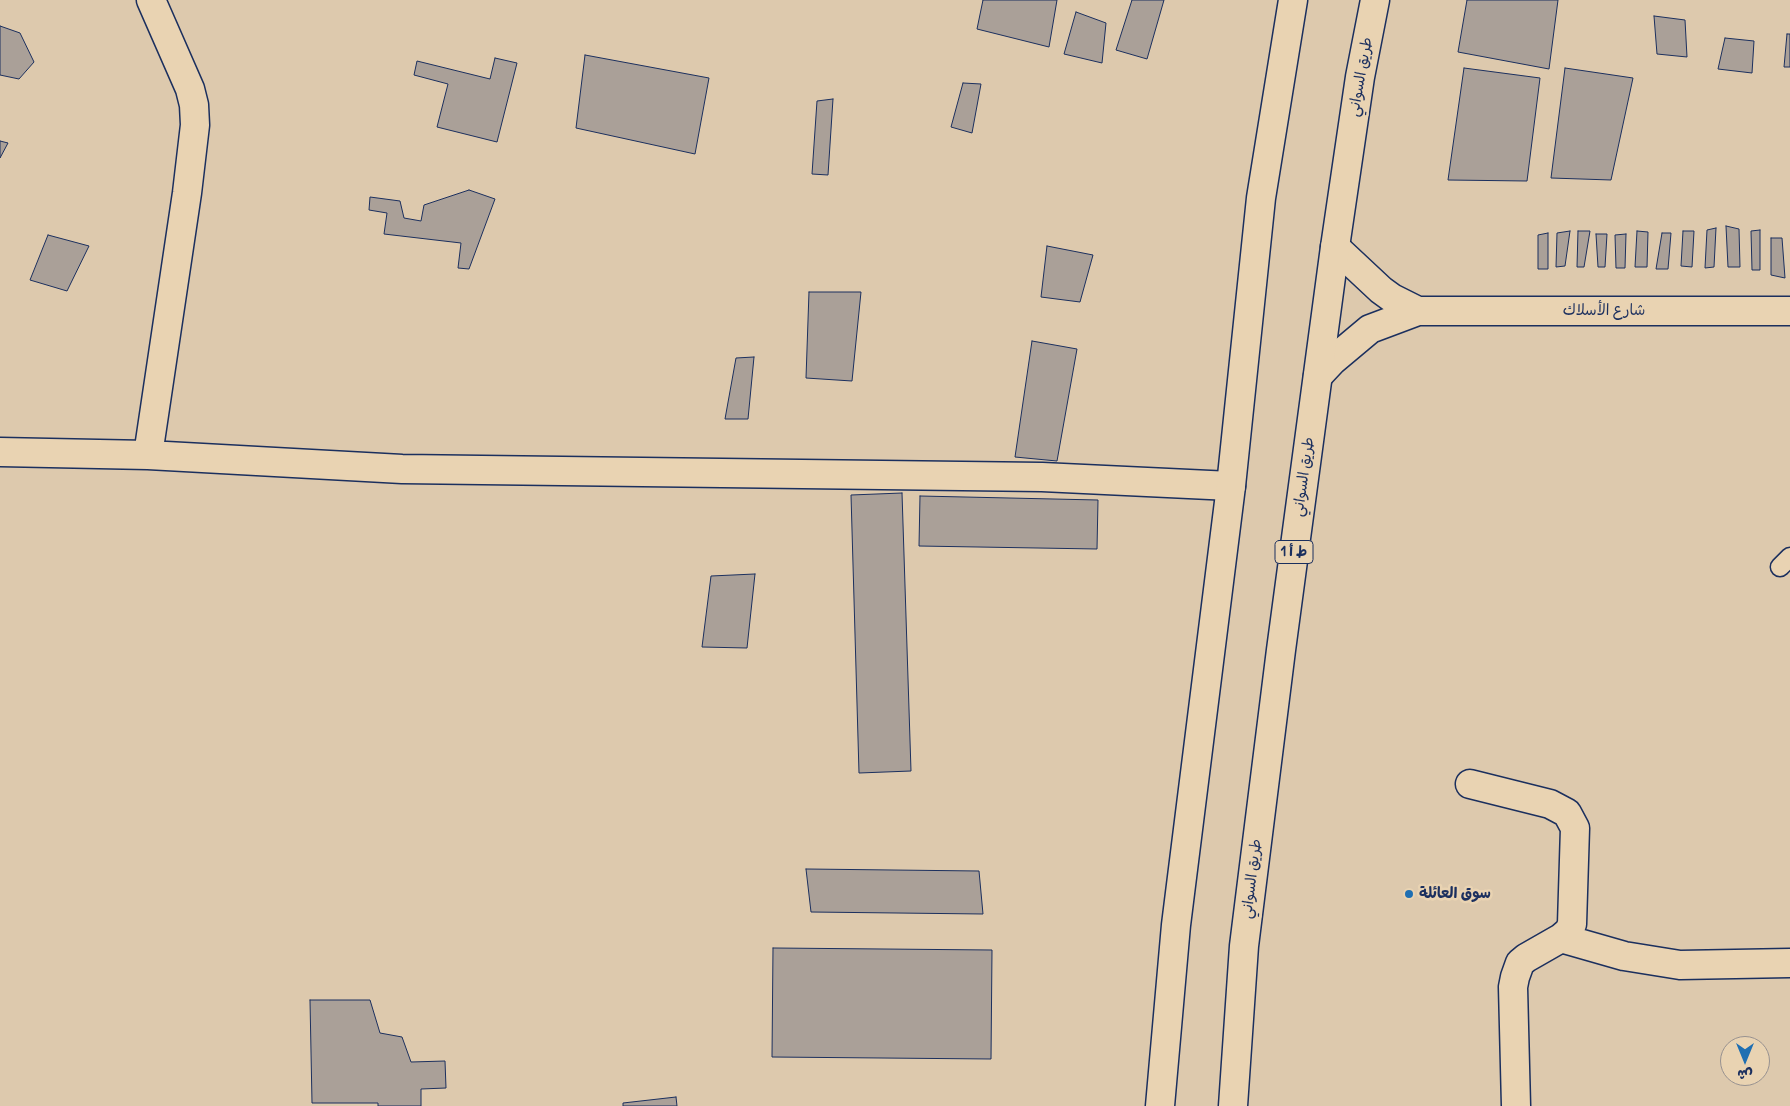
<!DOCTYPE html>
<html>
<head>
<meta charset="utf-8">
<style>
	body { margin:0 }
	#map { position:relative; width:1790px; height:1106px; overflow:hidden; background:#ddc9ad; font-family:"Patrick Hand","Playpen Sans Arabic",sans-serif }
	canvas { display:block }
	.north { position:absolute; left:1720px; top:1036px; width:50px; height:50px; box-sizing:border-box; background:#e9d3b2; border:1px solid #979190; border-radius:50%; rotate:180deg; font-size:14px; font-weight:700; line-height:20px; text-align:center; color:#1b2f5e }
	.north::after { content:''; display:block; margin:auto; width:18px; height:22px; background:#1f6fb2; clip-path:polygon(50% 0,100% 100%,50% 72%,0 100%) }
</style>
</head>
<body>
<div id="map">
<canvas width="1790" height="1106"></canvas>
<div class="north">ش</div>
</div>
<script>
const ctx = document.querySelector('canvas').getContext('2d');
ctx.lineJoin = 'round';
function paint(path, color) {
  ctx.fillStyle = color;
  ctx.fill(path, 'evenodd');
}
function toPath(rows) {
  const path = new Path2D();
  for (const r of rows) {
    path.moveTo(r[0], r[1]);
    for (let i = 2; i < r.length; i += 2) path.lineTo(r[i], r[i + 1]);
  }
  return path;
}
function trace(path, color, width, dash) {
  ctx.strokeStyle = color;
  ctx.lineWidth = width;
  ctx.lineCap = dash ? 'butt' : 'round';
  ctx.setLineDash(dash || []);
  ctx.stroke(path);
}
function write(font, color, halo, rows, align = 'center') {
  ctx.font = font + ' "Patrick Hand","Playpen Sans Arabic",sans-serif';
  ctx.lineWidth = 5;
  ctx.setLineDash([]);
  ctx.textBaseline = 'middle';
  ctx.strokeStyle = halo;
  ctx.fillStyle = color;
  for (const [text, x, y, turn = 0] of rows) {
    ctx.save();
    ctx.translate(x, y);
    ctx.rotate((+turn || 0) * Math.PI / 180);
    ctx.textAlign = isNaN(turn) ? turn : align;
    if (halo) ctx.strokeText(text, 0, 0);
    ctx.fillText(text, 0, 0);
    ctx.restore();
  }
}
const building = toPath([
	[983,0,1057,0,1049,47,977,29,983,0],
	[1132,0,1164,0,1147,59,1116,50,1132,0],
	[1467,0,1558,0,1549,69,1458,52,1467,0],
	[1076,12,1106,23,1102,63,1064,54,1076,12],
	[1654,16,1685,20,1687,57,1657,54,1654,16],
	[0,26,20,33,34,62,19,79,0,75,0,26],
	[1787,34,1790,34,1790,67,1784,67,1787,34],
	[1725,38,1754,41,1752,73,1718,69,1725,38],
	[585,55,709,78,695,154,576,128,585,55],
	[495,58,517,63,497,142,437,127,448,84,414,75,417,61,490,79,495,58],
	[1464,68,1540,78,1527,181,1448,180,1464,68],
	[1565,68,1633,78,1611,180,1551,178,1565,68],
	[963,83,981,84,972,133,951,127,963,83],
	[833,99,828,175,812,174,817,101,833,99],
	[0,141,8,143,0,158,0,141],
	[469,190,495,199,469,269,458,268,461,243,384,234,387,213,369,210,370,197,400,201,404,218,421,221,424,205,469,190],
	[1726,226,1739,229,1740,267,1728,267,1726,226],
	[1716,228,1714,267,1705,268,1707,230,1716,228],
	[1760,230,1760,270,1752,270,1751,231,1760,230],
	[1570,231,1565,266,1556,267,1557,233,1570,231],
	[1578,231,1590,231,1584,267,1577,267,1578,231],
	[1637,231,1648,232,1647,267,1635,267,1637,231],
	[1683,231,1694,231,1692,267,1681,266,1683,231],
	[1548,233,1548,269,1538,269,1538,235,1548,233],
	[1662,233,1671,233,1668,269,1656,269,1662,233],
	[1596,234,1607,234,1605,267,1598,267,1596,234],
	[1626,234,1625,268,1616,268,1615,235,1626,234],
	[48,235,89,246,67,291,30,280,48,235],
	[1771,238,1782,238,1785,278,1771,275,1771,238],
	[1047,246,1093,255,1080,302,1041,297,1047,246],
	[809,292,861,292,852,381,806,378,809,292],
	[1032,341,1077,349,1057,461,1015,457,1032,341],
	[754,357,748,419,725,419,736,358,754,357],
	[902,493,911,771,859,773,851,495,902,493],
	[920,496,1098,500,1097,549,919,546,920,496],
	[755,574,747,648,702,647,711,576,755,574],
	[806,869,979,871,983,914,811,912,806,869],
	[773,948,992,950,991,1059,772,1057,773,948],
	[310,1000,370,1000,380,1033,402,1037,411,1062,445,1061,446,1088,421,1089,421,1106,378,1106,378,1103,312,1103,310,1000],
	[676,1097,677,1106,623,1106,623,1103,676,1097]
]);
const lane = toPath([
	[1780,567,1790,557]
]);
const street = toPath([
	[0,452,148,455,402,469,1042,477,1231,486],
	[148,455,187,193,195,125,194,105,190,89,151,0],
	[1470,784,1550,804,1567,813,1575,828,1572,924,1569,931,1561,938,1526,958,1520,963,1515,977,1513,987,1516,1106],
	[1561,938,1624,956,1680,965,1790,963]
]);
const secondary = toPath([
	[1335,247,1381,290,1392,298,1418,311],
	[1318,376,1333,360,1370,329,1418,311,1790,311]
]);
const highway = toPath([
	[1160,1106,1176,925,1231,486,1261,198,1293,0],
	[1233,1106,1244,946,1281,650,1335,247,1360,77,1375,0]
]);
const markers = [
	[1409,894,5,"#1f6fb2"]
];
const shields = [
	[1294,552,38]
];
const shieldNames = [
	["ط أ 1",1294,552]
];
const streetNames = [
	["طريق السواني",1361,77,-80],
	["شارع الأسلاك",1604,311],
	["طريق السواني",1304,477,-82],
	["طريق السواني",1252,879,-83]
];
const poiNames = [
	["سوق العائلة",1419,894]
];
paint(building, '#aaa098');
trace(building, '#1b2f5e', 1);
trace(lane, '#1b2f5e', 21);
trace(street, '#1b2f5e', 31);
trace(secondary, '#1b2f5e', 31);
trace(highway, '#1b2f5e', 31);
trace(lane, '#e9d3b2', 18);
trace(street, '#e9d3b2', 28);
trace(secondary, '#e9d3b2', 28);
trace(highway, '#e9d3b2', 28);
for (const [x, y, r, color] of markers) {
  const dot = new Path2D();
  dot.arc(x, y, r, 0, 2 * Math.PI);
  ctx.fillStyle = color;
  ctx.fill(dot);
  trace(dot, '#e9d3b2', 2);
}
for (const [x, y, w] of shields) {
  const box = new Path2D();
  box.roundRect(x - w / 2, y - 11.5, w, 23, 4);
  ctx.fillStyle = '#e9d3b2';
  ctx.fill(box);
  trace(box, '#1b2f5e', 1);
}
write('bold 14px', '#1b2f5e', null, shieldNames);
write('15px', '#1b2f5e', '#e9d3b2', streetNames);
write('bold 15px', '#1b2f5e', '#e9d3b2', poiNames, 'left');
</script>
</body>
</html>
